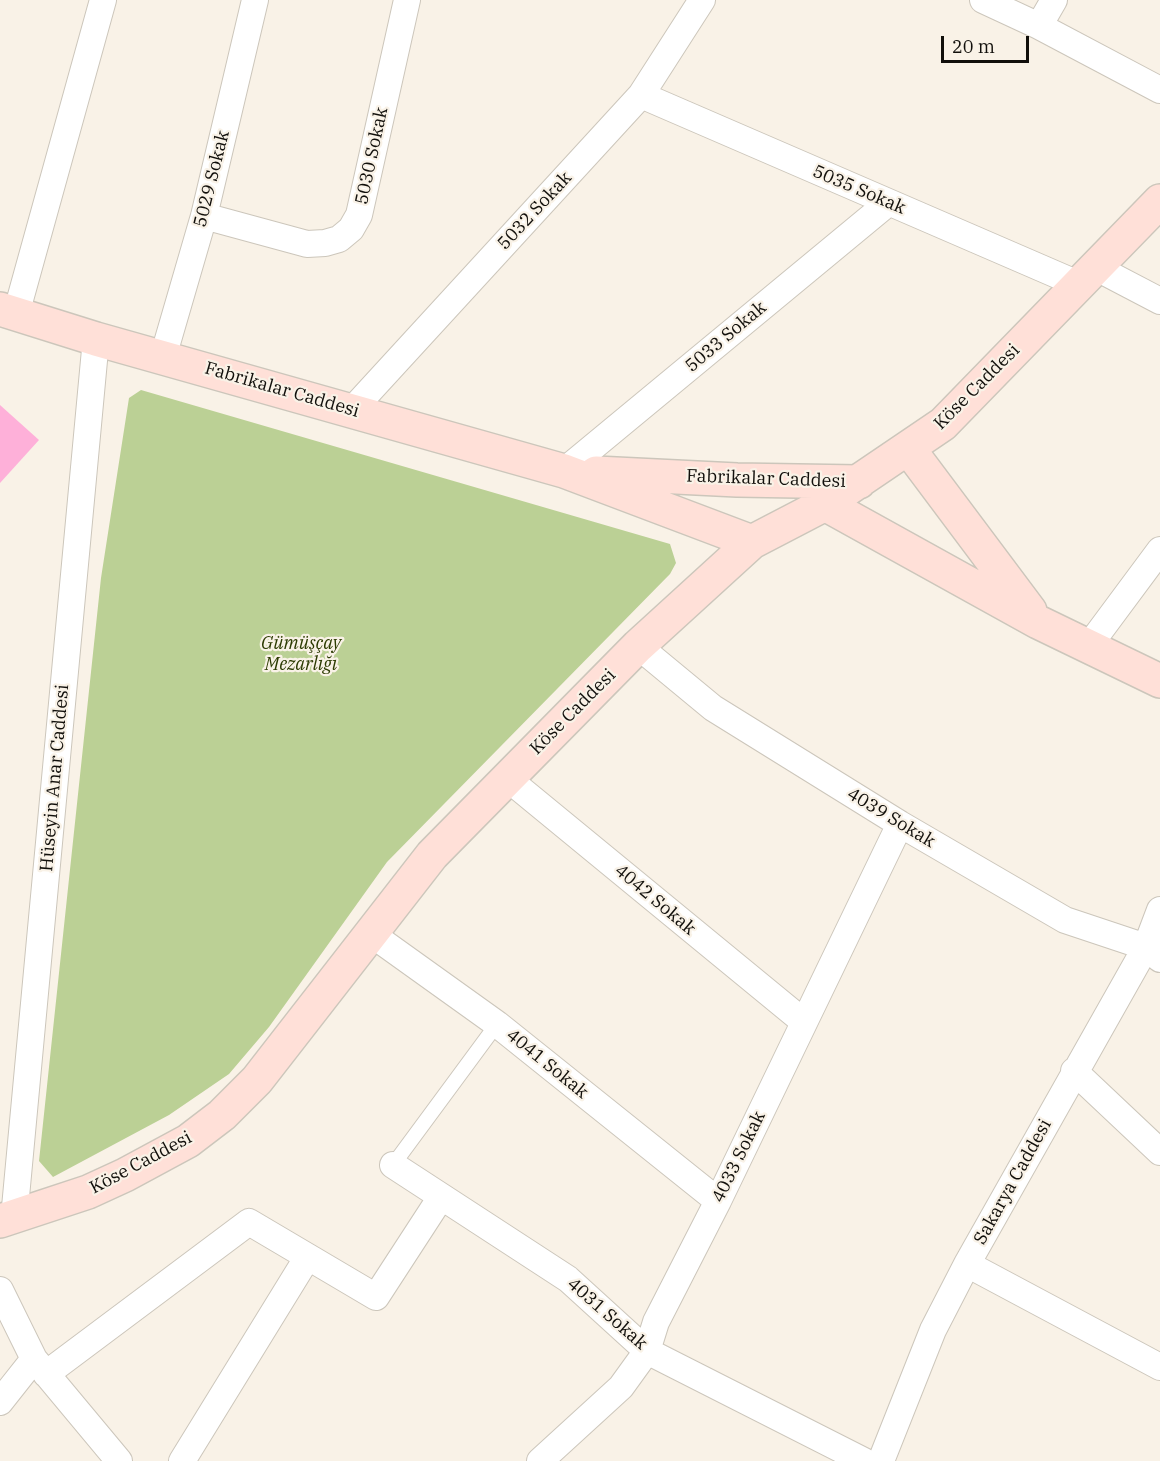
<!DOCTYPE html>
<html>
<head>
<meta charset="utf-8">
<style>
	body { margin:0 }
	#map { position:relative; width:1160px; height:1461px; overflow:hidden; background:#f9f2e7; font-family:"IBM Plex Serif",serif }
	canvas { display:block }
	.scale { position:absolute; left:941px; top:36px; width:88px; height:27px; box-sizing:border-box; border:3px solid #110f0b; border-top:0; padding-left:8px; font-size:18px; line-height:21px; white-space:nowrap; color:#110f0b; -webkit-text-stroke:4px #f9f2e7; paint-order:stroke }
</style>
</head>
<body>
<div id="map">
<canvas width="1160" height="1461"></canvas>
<div class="scale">20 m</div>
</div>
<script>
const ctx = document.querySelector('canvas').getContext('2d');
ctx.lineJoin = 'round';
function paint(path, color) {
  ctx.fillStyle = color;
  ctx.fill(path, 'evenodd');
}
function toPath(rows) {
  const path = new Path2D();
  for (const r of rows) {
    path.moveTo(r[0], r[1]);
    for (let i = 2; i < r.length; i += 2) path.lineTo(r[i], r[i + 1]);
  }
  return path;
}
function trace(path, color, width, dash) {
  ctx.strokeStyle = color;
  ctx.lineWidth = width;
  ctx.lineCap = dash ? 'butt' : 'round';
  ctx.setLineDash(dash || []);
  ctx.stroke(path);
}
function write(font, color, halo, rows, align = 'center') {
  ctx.font = font + ' "IBM Plex Serif",serif';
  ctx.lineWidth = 4.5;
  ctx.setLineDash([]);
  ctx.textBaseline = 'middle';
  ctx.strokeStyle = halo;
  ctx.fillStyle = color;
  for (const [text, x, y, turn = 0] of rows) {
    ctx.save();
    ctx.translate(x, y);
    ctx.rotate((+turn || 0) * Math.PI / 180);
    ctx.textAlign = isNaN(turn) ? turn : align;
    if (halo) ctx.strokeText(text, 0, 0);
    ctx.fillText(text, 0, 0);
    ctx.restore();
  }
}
const green = toPath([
	[141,390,670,544,676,563,670,574,387,862,269,1027,229,1074,169,1115,53,1177,39,1161,101,578,129,398]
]);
const building = toPath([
	[0,405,39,440,0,483]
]);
const lane = toPath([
	[393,1165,497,1024]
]);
const street = toPath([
	[983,0,1039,26,1160,90],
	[1039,26,1054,0],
	[641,95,1078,284],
	[204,216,307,244,325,243,339,239,351,229,359,215,407,0],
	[1095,267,1160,301],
	[16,314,103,0],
	[163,357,204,216,255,0],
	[352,410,641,95,702,0],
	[564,471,888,203],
	[638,646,713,708,900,824,1065,920,1146,947,1160,959],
	[1088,647,1160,550],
	[507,778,804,1022],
	[370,933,497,1024,718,1201],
	[1074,1071,1160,1152],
	[393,1165,568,1279,647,1351,864,1461],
	[14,1218,96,339],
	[967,1264,1160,1367],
	[0,1290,34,1359,119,1461],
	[46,1374,249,1222,376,1297,441,1197],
	[0,1402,34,1359],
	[182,1461,307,1258],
	[540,1461,621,1387,647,1351,656,1322,718,1201,900,824],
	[881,1461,933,1330,967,1264,1146,947,1160,910]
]);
const secondary = toPath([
	[0,309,96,339,564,471,752,542],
	[908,448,1030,611],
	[596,473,737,480,859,482],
	[825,504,1038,622,1160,681],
	[0,1221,88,1192,125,1175,188,1141,222,1115,257,1080,432,855,638,646,752,542,825,504,943,424,1160,201]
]);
const streetNames = [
	["5030 Sokak",372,156,-78],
	["5029 Sokak",212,179,-76],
	["5035 Sokak",859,190,23],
	["5032 Sokak",535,211,-47],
	["5033 Sokak",726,337,-40],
	["Köse Caddesi",977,387,-45],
	["Fabrikalar Caddesi",282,390,16],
	["Fabrikalar Caddesi",766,479,2],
	["Köse Caddesi",573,712,-45],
	["Hüseyin Anar Caddesi",55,778,-85],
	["4039 Sokak",891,818,31],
	["4042 Sokak",655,900,40],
	["4041 Sokak",547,1064,39],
	["4033 Sokak",739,1157,-64],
	["Köse Caddesi",141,1163,-28],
	["Sakarya Caddesi",1013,1182,-61],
	["4031 Sokak",607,1314,41]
];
const parkNames = [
	["Gümüşçay",301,644],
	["Mezarlığı",301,665]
];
paint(green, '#bbd095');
paint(building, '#feb0d9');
trace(lane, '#ccc6bb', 16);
trace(street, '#ccc6bb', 28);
trace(secondary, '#ccc6bb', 36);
trace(lane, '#fff', 14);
trace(street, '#fff', 26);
trace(secondary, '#ffe0d8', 33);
write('18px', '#110f0b', '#f9f2e7', streetNames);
write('italic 18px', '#2c3b02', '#f9f2e7', parkNames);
</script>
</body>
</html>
